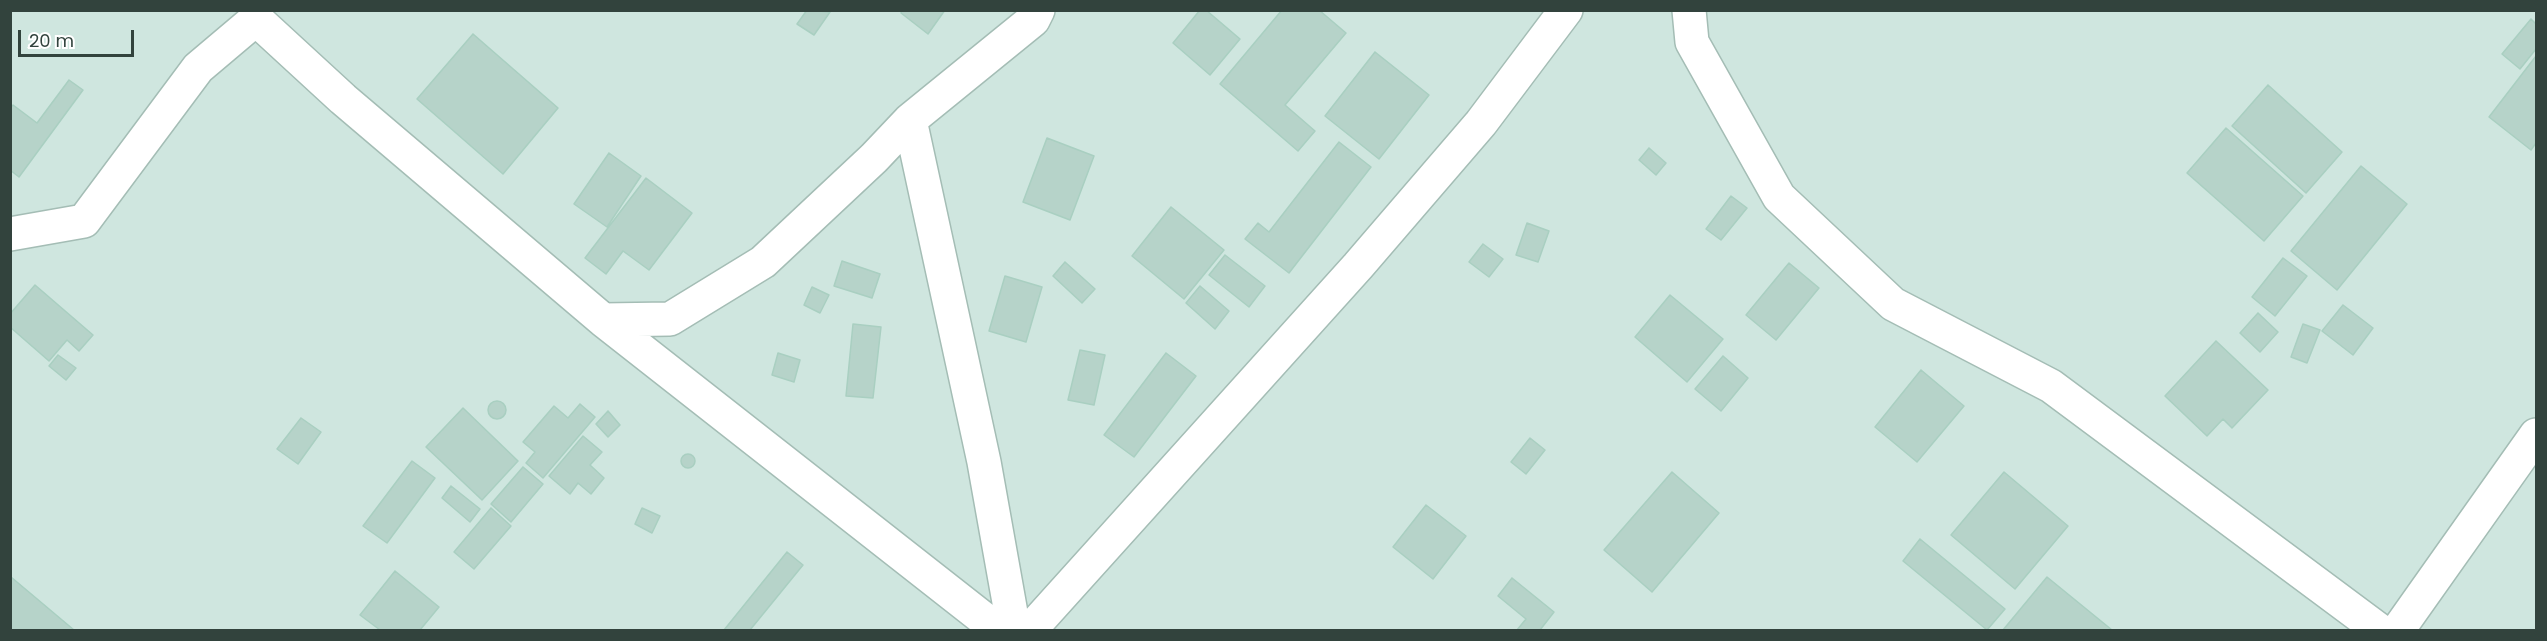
<!DOCTYPE html>
<html>
<head>
<meta charset="utf-8">
<style>
	body { margin:0 }
	#map { position:relative; width:2547px; height:641px; overflow:hidden; background:#e1f2ed; font-family:Poppins,sans-serif }
	canvas { display:block }
	.frame { position:absolute; inset:0; border:12px solid #32433d; pointer-events:none }
	.scale { position:absolute; left:18px; top:30px; width:116px; height:27px; box-sizing:border-box; border:3px solid #32433d; border-top:0; padding-left:8px; font-size:18px; line-height:21px; white-space:nowrap; color:#32433d; -webkit-text-stroke:4px #fff; paint-order:stroke }
</style>
</head>
<body>
<div id="map">
<canvas width="2547" height="641"></canvas>
<div class="frame"></div>
<div class="scale">20 m</div>
</div>
<script>
const ctx = document.querySelector('canvas').getContext('2d');
ctx.lineJoin = 'round';
function paint(path, color) {
  ctx.fillStyle = color;
  ctx.fill(path, 'evenodd');
}
function toPath(rows) {
  const path = new Path2D();
  for (const r of rows) {
    if (r.length === 3) {
      path.moveTo(r[0] + r[2], r[1]);
      path.arc(r[0], r[1], r[2], 0, 2 * Math.PI);
      continue;
    }
    path.moveTo(r[0], r[1]);
    for (let i = 2; i < r.length; i += 2) path.lineTo(r[i], r[i + 1]);
  }
  return path;
}
function trace(path, color, width, dash) {
  ctx.strokeStyle = color;
  ctx.lineWidth = width;
  ctx.lineCap = dash ? 'butt' : 'round';
  ctx.setLineDash(dash || []);
  ctx.stroke(path);
}
const residential = toPath([
	[11,11,2536,11,2536,630,11,630]
]);
const building = toPath([
	[807,10,830,12,814,35,797,24,807,10],
	[902,10,945,10,928,34,901,13,902,10],
	[1200,10,1206,10,1240,39,1210,75,1173,43,1200,10],
	[1282,10,1319,10,1346,33,1285,105,1315,131,1298,151,1220,84,1282,10],
	[2531,19,2536,24,2536,49,2520,69,2502,54,2531,19],
	[473,34,558,108,503,174,417,99,473,34],
	[1375,52,1429,95,1379,159,1325,116,1375,52],
	[2536,56,2536,143,2531,150,2489,117,2536,56],
	[69,80,83,90,19,177,10,170,10,108,13,105,37,123,69,80],
	[2268,85,2342,152,2306,193,2232,126,2268,85],
	[2226,128,2303,196,2264,241,2187,173,2226,128],
	[1047,138,1094,156,1070,220,1023,202,1047,138],
	[1339,142,1371,167,1289,273,1245,239,1258,223,1269,232,1339,142],
	[1649,148,1666,163,1656,175,1639,160,1649,148],
	[609,153,641,176,607,227,574,204,609,153],
	[2361,166,2407,204,2337,290,2291,251,2361,166],
	[646,178,692,213,649,270,623,251,606,274,585,258,646,178],
	[1731,196,1747,208,1721,240,1706,229,1731,196],
	[1171,207,1224,250,1184,299,1132,256,1171,207],
	[1527,223,1549,231,1538,262,1516,255,1527,223],
	[1483,244,1503,259,1489,277,1469,262,1483,244],
	[1225,255,1265,286,1249,307,1209,275,1225,255],
	[2283,258,2307,276,2275,316,2252,297,2283,258],
	[842,261,880,274,872,298,834,286,842,261],
	[1065,262,1095,289,1082,303,1053,276,1065,262],
	[1789,263,1819,288,1776,340,1746,315,1789,263],
	[1005,276,1042,287,1026,342,989,331,1005,276],
	[35,285,93,335,79,351,67,340,49,361,10,327,10,314,35,285],
	[1200,286,1229,311,1215,329,1186,303,1200,286],
	[812,287,829,295,820,313,804,305,812,287],
	[1670,295,1723,339,1687,382,1635,337,1670,295],
	[2343,305,2373,328,2353,355,2322,331,2343,305],
	[2258,313,2278,332,2260,352,2240,333,2258,313],
	[853,324,881,327,873,398,846,396,853,324],
	[2303,324,2320,330,2307,363,2291,357,2303,324],
	[2216,341,2268,390,2232,428,2223,419,2207,436,2165,396,2216,341],
	[1080,350,1105,355,1094,405,1068,400,1080,350],
	[778,353,800,360,794,382,772,375,778,353],
	[1166,353,1196,376,1134,457,1104,435,1166,353],
	[58,355,76,368,66,380,49,366,58,355],
	[1723,356,1748,378,1721,411,1695,389,1723,356],
	[1921,370,1964,406,1917,462,1875,427,1921,370],
	[497,410,9],
	[580,404,595,417,543,478,526,463,535,452,523,442,554,406,568,418,580,404],
	[463,408,518,461,482,500,426,447,463,408],
	[608,411,620,425,608,437,596,424,608,411],
	[301,418,321,432,298,464,277,449,301,418],
	[583,436,602,452,590,465,604,478,591,494,578,483,570,494,549,476,583,436],
	[1530,438,1545,450,1526,474,1511,462,1530,438],
	[688,461,7],
	[412,461,435,478,387,543,363,526,412,461],
	[523,467,543,484,511,522,491,504,523,467],
	[1672,472,1719,513,1652,592,1604,550,1672,472],
	[2004,472,2068,526,2015,589,1951,535,2004,472],
	[451,486,480,509,470,522,442,498,451,486],
	[1426,505,1466,536,1433,579,1393,547,1426,505],
	[491,508,511,526,474,569,454,552,491,508],
	[642,508,660,516,652,533,635,524,642,508],
	[1920,539,2005,609,1987,630,1903,561,1920,539],
	[787,552,803,565,750,630,724,630,787,552],
	[395,571,439,607,420,630,380,630,360,615,395,571],
	[11,577,74,630,10,630,11,577],
	[2047,577,2112,630,2003,630,2047,577],
	[1512,578,1554,612,1540,630,1517,630,1526,619,1498,596,1512,578]
]);
const minor = toPath([
	[1689,10,1692,42,1779,197,1893,304,2051,386,2379,630],
	[910,120,984,462,1014,630],
	[10,234,84,221,198,68,256,19,343,99,603,320,670,319,763,262,874,158,910,120,1033,20,1038,10],
	[603,320,998,630],
	[1030,630,1358,266,1481,123,1566,10],
	[2398,630,2536,435]
]);
paint(residential, '#cfe6df');
paint(building, '#b6d3c9');
trace(building, '#a9cfc1', 1.5);
trace(minor, '#a4bdb5', 36);
trace(minor, '#fff', 33);
</script>
</body>
</html>
